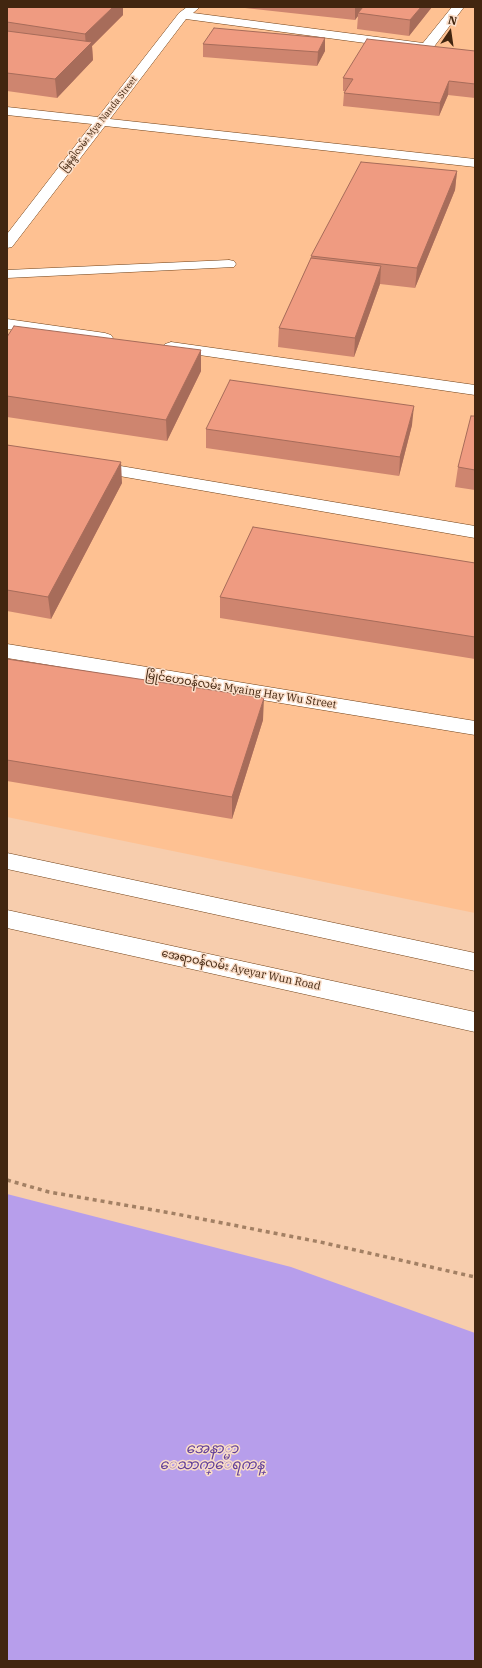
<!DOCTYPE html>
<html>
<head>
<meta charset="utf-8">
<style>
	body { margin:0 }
	#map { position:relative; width:482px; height:1668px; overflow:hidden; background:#f7cdad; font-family:"IBM Plex Serif",serif }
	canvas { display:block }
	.frame { position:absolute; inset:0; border:8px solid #422610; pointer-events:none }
	.north { position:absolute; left:430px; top:12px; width:40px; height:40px; -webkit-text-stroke:3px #faddc8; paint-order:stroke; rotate:13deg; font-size:11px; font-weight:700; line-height:16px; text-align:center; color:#422610 }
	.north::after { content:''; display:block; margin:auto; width:14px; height:18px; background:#422610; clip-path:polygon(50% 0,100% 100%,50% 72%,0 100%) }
</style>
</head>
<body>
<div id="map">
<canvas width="482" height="1668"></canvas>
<div class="frame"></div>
<div class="north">N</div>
</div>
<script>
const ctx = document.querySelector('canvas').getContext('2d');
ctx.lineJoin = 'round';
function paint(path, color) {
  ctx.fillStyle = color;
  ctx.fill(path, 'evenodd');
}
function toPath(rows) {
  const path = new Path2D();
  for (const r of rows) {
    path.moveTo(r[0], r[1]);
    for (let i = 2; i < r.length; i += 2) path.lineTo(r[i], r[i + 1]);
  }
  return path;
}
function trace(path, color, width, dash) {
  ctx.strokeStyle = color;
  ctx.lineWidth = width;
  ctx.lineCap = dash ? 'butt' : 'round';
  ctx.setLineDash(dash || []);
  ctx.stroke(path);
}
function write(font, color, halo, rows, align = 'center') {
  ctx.font = font + ' "IBM Plex Serif","Noto Sans Myanmar",serif';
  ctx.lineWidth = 3;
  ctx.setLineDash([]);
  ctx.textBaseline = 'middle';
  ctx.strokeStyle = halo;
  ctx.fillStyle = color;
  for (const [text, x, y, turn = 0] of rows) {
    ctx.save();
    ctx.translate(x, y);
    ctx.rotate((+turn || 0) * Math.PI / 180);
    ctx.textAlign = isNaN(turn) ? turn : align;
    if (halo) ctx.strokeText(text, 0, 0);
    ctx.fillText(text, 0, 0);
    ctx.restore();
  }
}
const built = toPath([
	[7,7,475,7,475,913,7,817]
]);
const water = toPath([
	[7,1194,291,1267,475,1333,475,1661,7,1661]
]);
const path = toPath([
	[7,1180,49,1192,171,1213,320,1242,475,1277]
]);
const minor = toPath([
	[187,7,200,7,193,13,423,43,452,7,464,7,433,48,425,51,186,19,110,119,475,159,475,167,105,126,12,247,7,248,7,234,92,124,7,115,7,107,98,117,179,13,187,7],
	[229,260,234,261,236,264,234,267,7,278,7,270,229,260],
	[7,319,105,333,111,335,113,338,111,341,105,343,7,329,7,319],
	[171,342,475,385,475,395,165,350,163,347,165,344,171,342],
	[91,461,475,526,475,538,85,470,82,466,85,462,91,461],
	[7,644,475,721,475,735,7,658,7,644]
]);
const major = toPath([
	[7,853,475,953,475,971,7,869,7,853],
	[7,910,475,1012,475,1032,7,928,7,910]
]);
const wall = toPath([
	[7,7,123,15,92,46,93,60,57,98,7,91],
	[245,7,432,7,409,36,357,29,358,16,355,20,245,8],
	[325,38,325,51,317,66,203,57,203,44],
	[475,51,475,98,448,95,439,116,343,106,344,93,345,91,343,91,343,78],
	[457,171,455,190,415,288,380,284,354,357,278,347,279,328,311,258,311,256],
	[7,337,201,350,201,371,167,441,7,417],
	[475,416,475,490,455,487,458,467],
	[412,425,399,476,206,448,206,429],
	[7,445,122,483,51,619,7,611],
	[475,563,475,659,220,618,220,597],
	[7,659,263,720,232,819,7,781]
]);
const shadedWall = toPath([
	[113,7,123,7,123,15,92,46,93,60,57,98,55,79,86,47,85,34],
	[355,7,366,7,358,13,358,16,355,20],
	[421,7,432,7,409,36,410,20],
	[325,38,325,51,317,66,318,52],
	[449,81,448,95,439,116,440,103],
	[457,171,455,190,415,288,417,268],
	[381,266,380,284,354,357,355,338],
	[201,350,201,371,167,441,166,420],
	[414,406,412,425,399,476,400,457],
	[121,462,122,483,51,619,48,597],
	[264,698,263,720,232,819,232,797]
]);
const building = toPath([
	[7,7,113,7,85,34,7,22,7,7],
	[363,7,421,7,410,20,358,13,363,7],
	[214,28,325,38,318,52,203,44,214,28],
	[7,31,92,42,55,79,7,73,7,31],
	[367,39,475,51,475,84,449,81,440,103,344,93,353,79,343,78,367,39],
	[361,162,457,171,417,268,311,256,361,162],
	[311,258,381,266,355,338,279,328,311,258],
	[14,326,201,350,166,420,7,396,7,337,14,326],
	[230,380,414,406,400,457,206,429,230,380],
	[471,416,475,416,475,470,458,467,471,416],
	[7,445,121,462,48,597,7,590,7,445],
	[253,527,475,563,475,637,220,597,253,527],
	[7,659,264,698,232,797,7,760,7,659]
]);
const farStreetnames = [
	["မြနန္ဒါလမ်း Mya Nanda Street",99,124,-52]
];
const streetNames = [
	["မြိုင်ဟေဝန်လမ်း Myaing Hay Wu Street",241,690,9],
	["အေရာဝန်လမ်း Ayeyar Wun Road",241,970,12]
];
const nearWaternames = [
	["အေနာ္မာ",212,1449],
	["ေသာက္ေရကန္",212,1465]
];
paint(built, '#fec192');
paint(water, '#b79eeb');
trace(minor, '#724218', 1);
trace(major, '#724218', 1);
trace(path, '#a38064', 3.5, [4, 4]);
paint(minor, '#fff');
paint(major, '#fff');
paint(wall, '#ce856f');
paint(shadedWall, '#a76c5a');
paint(building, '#ef9b81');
trace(building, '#a76c5a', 1);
write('9px', '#422610', '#faddc8', farStreetnames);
write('11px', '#422610', '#faddc8', streetNames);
write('italic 14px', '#624099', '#faddc8', nearWaternames);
</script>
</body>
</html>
